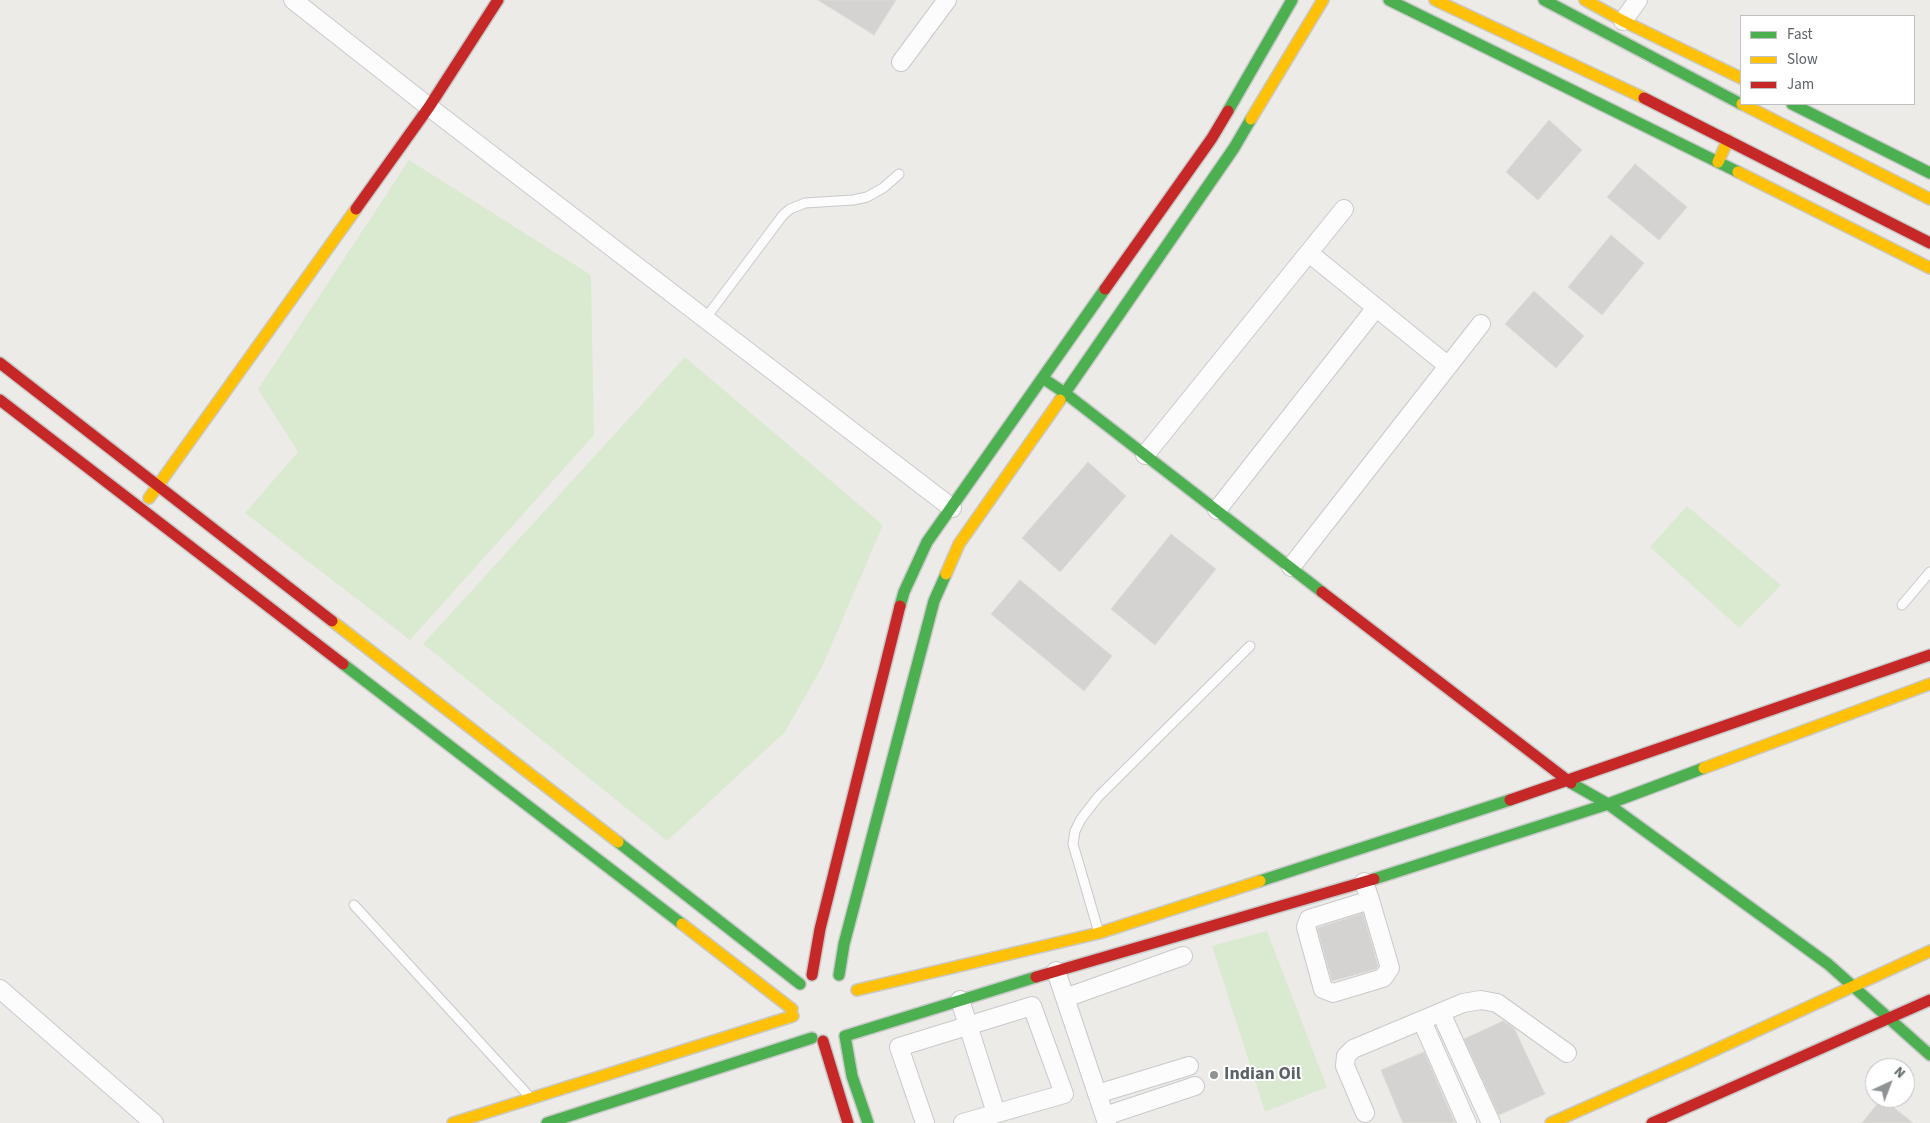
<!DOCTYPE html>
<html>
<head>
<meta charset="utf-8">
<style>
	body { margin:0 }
	#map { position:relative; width:1930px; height:1123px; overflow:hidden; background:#edebe8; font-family:"Source Sans 3",sans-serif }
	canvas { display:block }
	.legend { position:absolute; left:1740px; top:15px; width:175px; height:90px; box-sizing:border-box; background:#fff; border:1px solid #bec1c2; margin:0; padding:6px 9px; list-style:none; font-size:15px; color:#5c6366 }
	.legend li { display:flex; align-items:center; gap:10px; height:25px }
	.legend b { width:25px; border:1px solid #bec1c2 }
	.north { position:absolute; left:1865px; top:1058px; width:50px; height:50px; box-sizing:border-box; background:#fff; border:1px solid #bec1c2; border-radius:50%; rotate:43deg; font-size:14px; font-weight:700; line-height:20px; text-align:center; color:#5c6366 }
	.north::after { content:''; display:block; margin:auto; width:18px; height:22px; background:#8f9394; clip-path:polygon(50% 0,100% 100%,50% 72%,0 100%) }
</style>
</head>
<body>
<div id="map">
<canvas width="1930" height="1123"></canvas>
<ul class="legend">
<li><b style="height:6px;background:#4caf50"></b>Fast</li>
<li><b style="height:6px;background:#ffc107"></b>Slow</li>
<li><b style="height:6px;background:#c62828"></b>Jam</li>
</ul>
<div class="north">N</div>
</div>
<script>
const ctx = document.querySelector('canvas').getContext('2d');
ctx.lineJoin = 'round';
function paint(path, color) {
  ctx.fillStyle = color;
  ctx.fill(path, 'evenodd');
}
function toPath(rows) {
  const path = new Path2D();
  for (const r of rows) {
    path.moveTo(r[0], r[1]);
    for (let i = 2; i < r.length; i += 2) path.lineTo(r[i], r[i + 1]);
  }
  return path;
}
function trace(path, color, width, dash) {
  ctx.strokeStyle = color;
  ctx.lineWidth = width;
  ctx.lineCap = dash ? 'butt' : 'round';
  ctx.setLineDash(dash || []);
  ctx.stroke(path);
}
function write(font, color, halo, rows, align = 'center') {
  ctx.font = font + ' "Source Sans 3",sans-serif';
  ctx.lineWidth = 4;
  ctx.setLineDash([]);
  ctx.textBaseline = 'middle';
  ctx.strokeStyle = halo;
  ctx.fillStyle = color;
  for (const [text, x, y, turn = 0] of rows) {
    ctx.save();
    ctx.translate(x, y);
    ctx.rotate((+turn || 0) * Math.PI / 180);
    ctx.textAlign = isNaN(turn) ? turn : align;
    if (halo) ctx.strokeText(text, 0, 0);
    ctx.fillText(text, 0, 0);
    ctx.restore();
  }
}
const green = toPath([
	[409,160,591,275,594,435,410,640,245,513,298,452,258,389],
	[685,357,883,525,822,667,785,732,667,841,423,644],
	[1687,506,1781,585,1739,628,1650,547],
	[1267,931,1327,1087,1265,1112,1212,946]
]);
const building = toPath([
	[818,0,896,0,874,35,818,0],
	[1549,120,1582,150,1538,200,1506,172,1549,120],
	[1635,164,1687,207,1659,240,1607,197,1635,164],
	[1611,235,1644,263,1602,315,1568,287,1611,235],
	[1534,291,1584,336,1556,368,1505,324,1534,291],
	[1088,462,1126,496,1060,572,1022,538,1088,462],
	[1171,534,1216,569,1155,645,1111,609,1171,534],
	[1020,580,1112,656,1084,691,991,614,1020,580],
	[1363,913,1378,966,1376,969,1332,981,1317,928,1363,913],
	[1503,1021,1514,1028,1545,1094,1499,1115,1464,1039,1503,1021],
	[1424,1052,1455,1123,1403,1123,1381,1070,1424,1052],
	[1882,1098,1913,1123,1862,1123,1882,1098]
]);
const lane = toPath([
	[705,319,783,215,790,209,805,203,853,200,867,197,883,188,899,174],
	[1902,605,1930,572],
	[354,905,529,1096],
	[1099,933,1073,844,1075,831,1081,819,1098,797,1250,646]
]);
const street = toPath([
	[293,0,429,107,952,508],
	[1623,21,1638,0],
	[901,62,947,0],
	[1309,253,1447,365],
	[1145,455,1344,209],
	[1217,510,1375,309],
	[1291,567,1481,324],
	[1364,882,1370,900,1390,968,1383,978,1333,993,1323,989,1306,927,1309,919,1370,900],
	[1056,971,1107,1123],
	[0,989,154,1123],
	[1065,998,1183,956],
	[960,1000,996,1113],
	[1441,1013,1491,1123],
	[1422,1021,1467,1123],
	[1097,1094,1189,1066],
	[1365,1113,1345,1066,1346,1056,1353,1049,1463,1003,1481,1000,1497,1003,1567,1053],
	[1105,1116,1195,1086],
	[925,1123,899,1047,1032,1006,1064,1094,963,1123]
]);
const fast = toPath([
	[1389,0,1738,172],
	[1544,0,1741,104],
	[1792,104,1930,173],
	[1228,111,1292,0],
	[1044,379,1065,393,1322,592],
	[1060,400,1234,148,1251,119],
	[900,606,904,592,927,542,1105,289],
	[343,664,682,924],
	[1571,783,1608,804,1828,964,1930,1055],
	[618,842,800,984],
	[1374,879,1608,804,1704,768],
	[1260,881,1510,800],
	[839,975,844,944,934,601,946,574],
	[547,1123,812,1038],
	[868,1123,852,1076,845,1036,1036,977]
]);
const slow = toPath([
	[1435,0,1644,98],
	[1585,0,1623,21,1741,78],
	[1742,104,1930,199],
	[1251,119,1323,0],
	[1718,162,1728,140],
	[1738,172,1930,268],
	[149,498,356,209],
	[946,574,959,544,1060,400],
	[332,621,618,842],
	[1704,768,1930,684],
	[682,924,792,1009],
	[857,990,1099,933,1260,881],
	[453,1123,793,1016],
	[1551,1123,1691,1061,1930,951]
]);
const jam = toPath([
	[1644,98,1930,243],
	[356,209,429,107,498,0],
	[1105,289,1212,138,1228,111],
	[0,363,332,621],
	[0,400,343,664],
	[1322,592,1571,783],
	[1510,800,1930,655],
	[812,975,820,929,900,606],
	[1036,977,1374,879],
	[823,1041,848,1123],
	[1652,1123,1930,1000]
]);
const markers = [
	[1214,1075,5,"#8f9394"]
];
const poiNames = [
	["Indian Oil",1224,1075]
];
paint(green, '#daead1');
paint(building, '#d5d3d1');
trace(building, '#dddad6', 1);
trace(lane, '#c9c9c9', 11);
trace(street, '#c9c9c9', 20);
trace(fast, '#c8c9c9', 14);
trace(slow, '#c8c9c9', 14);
trace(jam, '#c8c9c9', 14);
trace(lane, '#fcfcfc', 9);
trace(street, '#fcfcfc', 18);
trace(fast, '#4caf50', 11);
trace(slow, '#ffc107', 11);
trace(jam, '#c62828', 11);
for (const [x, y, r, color] of markers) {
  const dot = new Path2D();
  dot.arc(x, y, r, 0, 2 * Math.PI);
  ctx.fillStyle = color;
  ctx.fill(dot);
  trace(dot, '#fff', 2);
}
write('bold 18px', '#5c6366', '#fff', poiNames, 'left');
</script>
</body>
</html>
